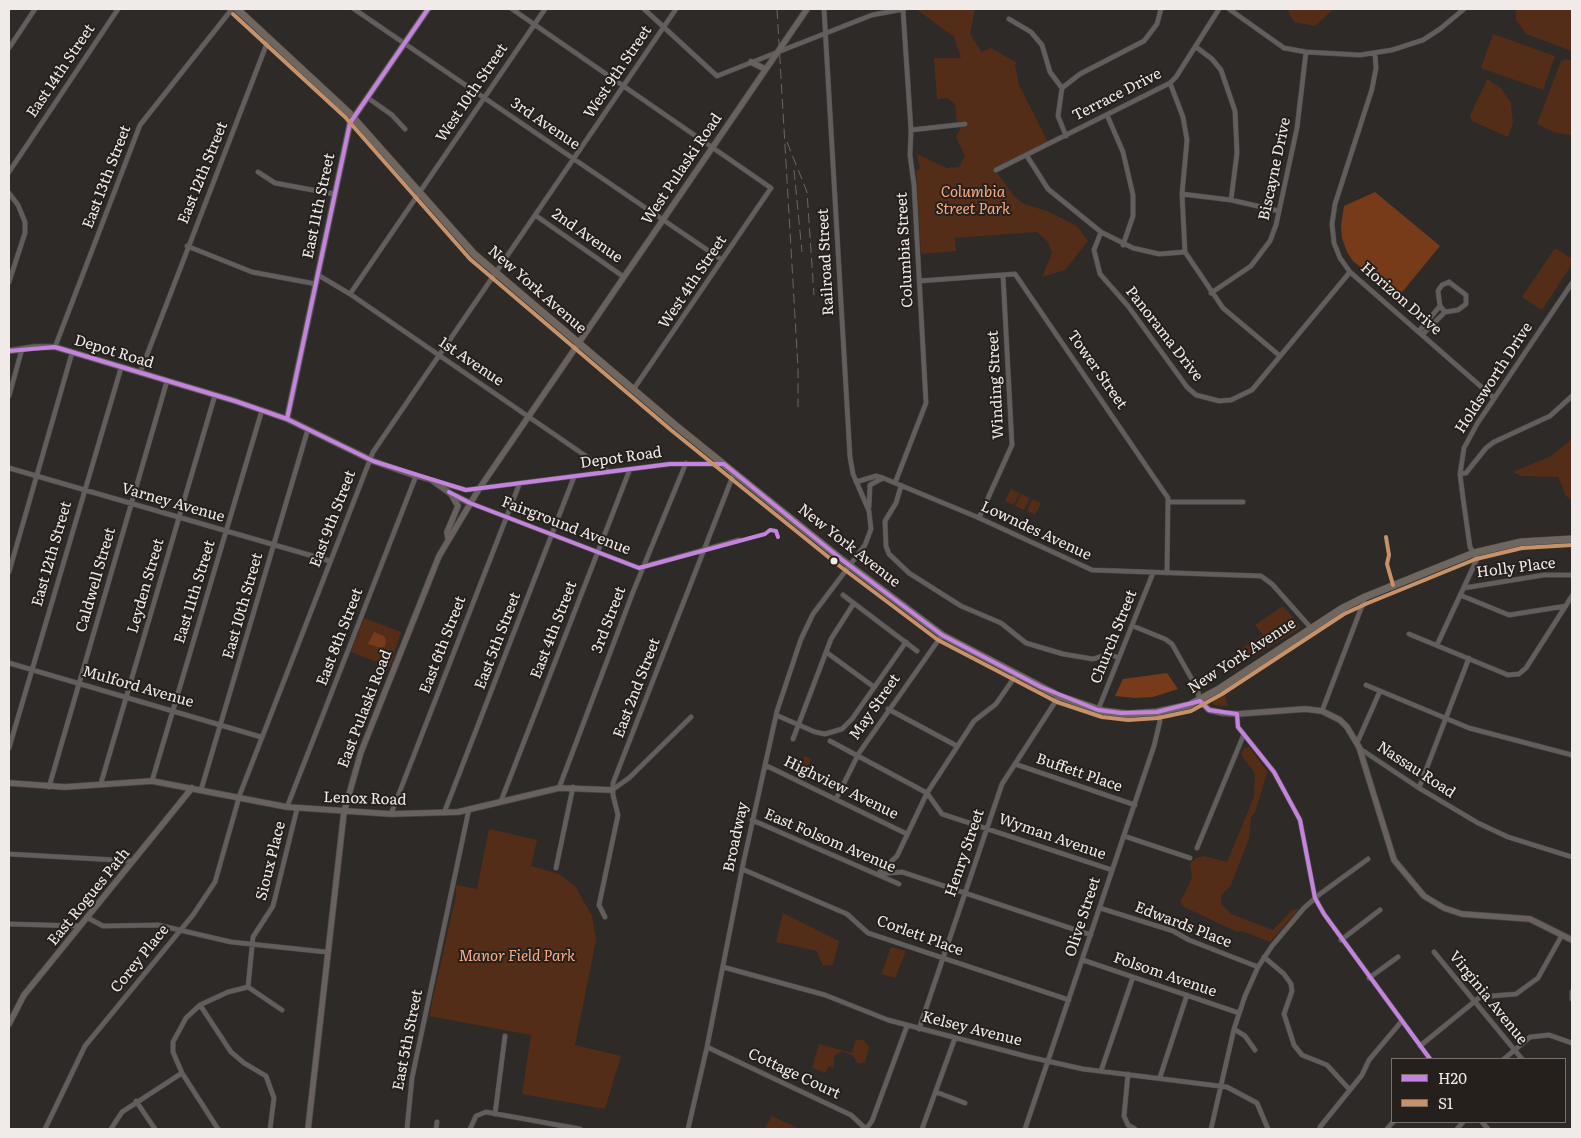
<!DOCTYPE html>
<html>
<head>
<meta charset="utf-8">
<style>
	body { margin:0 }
	#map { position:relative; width:1581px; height:1138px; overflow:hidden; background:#2e2a28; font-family:Literata,serif }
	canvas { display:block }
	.frame { position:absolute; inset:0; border:10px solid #f0ebe9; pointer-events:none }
	.legend { position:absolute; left:1391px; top:1058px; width:175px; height:65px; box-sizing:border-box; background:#26201c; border:1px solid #77716e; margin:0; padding:6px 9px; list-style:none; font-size:15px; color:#f0ebe9 }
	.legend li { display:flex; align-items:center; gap:10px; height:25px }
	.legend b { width:25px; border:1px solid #77716e }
</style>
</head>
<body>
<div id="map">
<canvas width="1581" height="1138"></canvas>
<div class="frame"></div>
<ul class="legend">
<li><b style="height:6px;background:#c483df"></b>H20</li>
<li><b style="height:6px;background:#c7916a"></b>S1</li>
</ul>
</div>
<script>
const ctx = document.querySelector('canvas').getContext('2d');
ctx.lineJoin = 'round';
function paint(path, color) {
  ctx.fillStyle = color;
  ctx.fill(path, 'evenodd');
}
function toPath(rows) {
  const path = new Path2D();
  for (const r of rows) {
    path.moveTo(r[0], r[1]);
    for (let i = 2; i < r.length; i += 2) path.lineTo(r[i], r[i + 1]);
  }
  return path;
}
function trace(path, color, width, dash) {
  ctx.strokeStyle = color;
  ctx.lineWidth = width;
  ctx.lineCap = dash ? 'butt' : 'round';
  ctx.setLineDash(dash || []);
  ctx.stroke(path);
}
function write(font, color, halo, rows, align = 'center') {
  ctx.font = font + ' Literata,serif';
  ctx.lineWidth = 4;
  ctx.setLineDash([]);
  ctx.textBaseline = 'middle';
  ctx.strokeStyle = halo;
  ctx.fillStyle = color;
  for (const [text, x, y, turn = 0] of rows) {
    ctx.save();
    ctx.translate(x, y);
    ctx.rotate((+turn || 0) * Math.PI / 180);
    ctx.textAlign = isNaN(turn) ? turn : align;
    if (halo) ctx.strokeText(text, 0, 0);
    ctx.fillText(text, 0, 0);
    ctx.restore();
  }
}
const green = toPath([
	[916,9,975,9,970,34,982,52,991,48,1017,63,1015,65,1019,85,1048,142,995,170,1014,196,1024,204,1047,211,1077,226,1088,241,1065,270,1042,277,1052,253,1048,242,1037,232,955,238,956,251,921,254,916,170,920,169,917,154,947,168,959,167,965,156,956,137,964,121,957,122,955,104,947,98,937,99,934,58,961,58,954,37],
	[1287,9,1334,9,1315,26,1294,22],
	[1516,9,1572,9,1572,51,1526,34,1516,20],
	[1493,34,1555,56,1543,90,1481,68],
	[1566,59,1572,61,1572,135,1556,133,1537,124,1561,61],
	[1487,79,1500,87,1511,103,1513,123,1508,137,1472,121,1470,116],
	[1555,248,1572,259,1572,264,1542,310,1522,297],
	[1572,439,1572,501,1566,496,1558,477,1521,476,1513,472,1551,456],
	[1011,489,1020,493,1014,505,1005,501],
	[1021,494,1030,498,1024,510,1015,506],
	[1032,499,1041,503,1035,515,1027,511],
	[1283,606,1300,626,1300,628,1243,663,1236,652,1263,635,1255,625],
	[364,618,401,632,390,667,351,652],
	[1224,693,1228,706,1214,705,1212,701],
	[1249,747,1267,771,1267,774,1255,812,1251,817,1249,838,1231,885,1221,896,1222,905,1231,914,1273,930,1292,910,1299,909,1270,942,1242,931,1237,932,1184,907,1180,902,1192,878,1190,863,1196,858,1203,856,1227,862,1254,797,1255,774,1241,754,1243,749],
	[805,756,811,759,805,773,798,770],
	[489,829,537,840,531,866,559,874,576,887,592,916,596,940,575,1045,621,1056,605,1109,522,1094,531,1035,429,1016,456,895,456,885,477,889],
	[783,913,839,941,833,965,823,966,817,951,776,942],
	[891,947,906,951,895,978,881,974],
	[856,1040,863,1040,869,1047,865,1062,858,1064,853,1056,842,1051,834,1056,834,1068,829,1066,825,1073,812,1068,819,1044,852,1053],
	[772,1116,800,1129,764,1129]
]);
const water = toPath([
	[1375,192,1440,246,1398,297,1353,261,1347,252,1342,238,1341,226,1344,206],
	[374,632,384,636,386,640,385,646,381,648,368,644],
	[1167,673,1178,689,1153,697,1135,698,1115,696,1123,679]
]);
const street = toPath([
	[354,9,722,260],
	[512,9,771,188,633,390],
	[644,9,717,76,872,15,904,9],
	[1229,9,1284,48,1306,52,1360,55,1392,50,1423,40,1440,29,1464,9],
	[1009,19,1031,32,1042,45,1050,72,1062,88,1058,116,1066,136],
	[1196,47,1212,59,1221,70,1235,111,1237,153,1231,200],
	[9,48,35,9],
	[1375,54,1376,68,1372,89,1335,204,1332,224,1334,243,1340,258,1350,272,1494,398],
	[1170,83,1183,117,1187,140,1182,194,1185,252,1223,308,1280,356],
	[1062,88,1080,74,1144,41,1157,24,1161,9],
	[368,98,392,115,405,129],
	[1107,115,1123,152,1133,195,1133,216,1123,245],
	[911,130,965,124],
	[1027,156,1048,189,1101,232,1133,248,1159,254,1185,252],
	[996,170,1170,83,1176,77,1219,9],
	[9,172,118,9],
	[258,172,275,183,334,194],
	[9,193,18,205,25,222,25,233,9,282],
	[1182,194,1231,200,1279,211],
	[535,215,624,277],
	[1101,232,1094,250,1100,274,1128,306,1187,387,1196,395,1219,401,1231,400,1252,390,1350,272],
	[187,246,252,272,316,284],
	[318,275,350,294,609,472],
	[919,281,1015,274,1168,498,1167,573],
	[1449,282,1466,295,1466,304,1458,310,1445,312,1440,306,1438,291,1442,285,1449,282],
	[1211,293,1251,266,1270,241,1276,225,1297,128,1306,52],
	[350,294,545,9],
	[1419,331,1440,306],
	[1423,334,1445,312],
	[55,347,140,125,232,9],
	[140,373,269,38],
	[9,396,22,349],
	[9,468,330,561],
	[1460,474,1466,473,1486,448,1494,442,1550,416,1572,396],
	[856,482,876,476,883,478,977,517,1092,570,1261,576,1272,584,1311,628],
	[895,483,926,403,914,185,910,155,911,130,903,10],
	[901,486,896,503,885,521,886,546,889,554,909,573,961,606,1001,623,1026,643,1063,654,1093,659,1109,654,1119,658],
	[1169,502,1243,502],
	[470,503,639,568,739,540],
	[869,507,870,485,883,478],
	[979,518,1012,445,1003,275],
	[9,572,72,353],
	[1464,588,1544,575,1572,575],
	[843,595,917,651],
	[1460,595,1509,615,1566,606],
	[1133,626,1165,639,1172,644,1198,690,1199,700],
	[1409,634,1508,675,1519,674,1526,668,1572,596],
	[1437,645,1477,559,1470,547,1463,498,1460,474,1464,448,1477,424,1572,283],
	[826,652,874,687],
	[9,663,261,737],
	[1366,685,1469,728,1572,755],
	[888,709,957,746],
	[1098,710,1153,573],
	[1322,711,1365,598],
	[1237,714,1238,727,1274,772,1300,820,1315,898,1324,914,1430,1059],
	[776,715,815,732,825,734,842,729,852,719,906,642],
	[793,739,831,639,854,603],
	[830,741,927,793,942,814,1112,870],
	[1357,743,1380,691],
	[9,748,121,368],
	[1359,748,1419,788,1478,823,1508,837,1572,857],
	[1015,764,1135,805],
	[765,765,907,834],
	[152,781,262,410],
	[101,783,215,395],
	[49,787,167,381],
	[559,788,633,592,686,463],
	[1419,788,1469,658],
	[201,790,308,429],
	[612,790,629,778,691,717],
	[836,799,859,753,942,635],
	[501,801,630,469],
	[287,807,416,476,466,490,670,464,723,464],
	[444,813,574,477],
	[391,814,519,485],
	[752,820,899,884],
	[1124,836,1190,858],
	[1197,848,1244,734],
	[9,854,133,861],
	[556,868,573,787],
	[742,869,847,914,868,933,1069,1000],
	[878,874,897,856,927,793,974,721,996,704,1016,675],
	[878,874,902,872,1091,935],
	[1100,908,1173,931,1189,940,1258,967],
	[605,917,599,905,618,815,613,795,613,783,734,473],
	[88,918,103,926,158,925,231,942,326,952],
	[9,924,80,926],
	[1341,940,1380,910],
	[1434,952,1522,1059],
	[1264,957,1284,974,1291,984,1292,991,1284,1014,1294,1045,1302,1055,1327,1065,1350,1090],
	[1083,960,1239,1013],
	[723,967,825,995,888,1020,1029,1057,1083,1069,1227,1087,1257,1103,1268,1129],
	[1369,978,1398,957],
	[248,987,282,1010],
	[1572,992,1572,999],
	[200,1005,231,1052,244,1063,266,1076,274,1098,270,1129],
	[919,1029,1002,784,1059,696],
	[1234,1029,1245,1036,1255,1050],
	[1420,1046,1480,997,1516,994,1538,978,1562,935],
	[707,1047,851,1115,866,1129],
	[1504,1059,1530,1037,1549,1035,1572,1043],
	[1101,1071,1133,977],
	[1128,1074,1124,1116,1128,1125,1135,1129],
	[1160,1077,1187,995],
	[936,1092,965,1103],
	[136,1101,155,1129],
	[495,1114,505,1036],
	[1482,1122,1488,1129],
	[1320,1127,1362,1075,1369,1060,1401,1022],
	[45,1129,85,1046,193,915,215,882,240,794,373,452,676,9],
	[111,1129,122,1112,182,1073],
	[218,1129,182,1073,173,1052,173,1042,186,1018,200,1005,228,992,248,987,253,937,273,906,297,809],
	[407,1129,412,1078,469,809],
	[436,1129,437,1122],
	[470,1129,476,1116,486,1112,580,1129],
	[688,1129,707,1047,742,869,777,711,801,639,813,614,865,545,871,529,869,511,853,474,850,457,824,9],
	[866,1129,872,1121,907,1026],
	[922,1129,955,1038],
	[1025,1129,1154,746,1160,721,1157,712],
	[1211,1129,1234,1029,1245,996,1258,967,1272,946,1304,908,1320,894,1368,859],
	[1387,1129,1393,1122],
	[1457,1129,1463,1122]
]);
const secondary = toPath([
	[751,62,765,69],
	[9,351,35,347,55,347,235,401,287,419,373,461,416,476],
	[287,419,350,123,428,9],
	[433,481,451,494,470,503],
	[448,538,447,532,458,506,451,494],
	[1200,701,1209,710,1223,713,1237,714,1305,709,1322,711,1340,720,1347,727,1359,747,1394,860,1424,896,1444,908,1462,914,1530,919,1572,940],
	[9,783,65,787,152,781,287,807,391,814,458,812,559,788,612,790],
	[9,1024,24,995,192,788],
	[308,1129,344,812,361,752,439,556,479,489,807,9]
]);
const primary = toPath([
	[237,9,349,113,474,254,675,425,841,559,942,635,1059,696,1103,711,1128,714,1157,712,1189,705,1219,689,1341,609,1365,597,1474,553,1521,542,1572,539]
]);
const rail = toPath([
	[777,9,798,368,798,407],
	[787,142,807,192,814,295],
	[794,170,802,252]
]);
const bus1 = toPath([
	[9,351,55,347,235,401,287,419,373,461,466,490,670,464,724,464],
	[287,419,350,123,428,9],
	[724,464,841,559,942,635,1041,687,1098,710,1121,713,1157,712,1200,701],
	[449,492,470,503,639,568,765,534,770,530,776,531,778,537],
	[1200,701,1209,710,1237,714],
	[1237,714,1238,727,1274,772,1300,820,1315,898,1324,914,1430,1059]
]);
const bus2 = toPath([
	[233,14,345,117,470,259,671,430,837,564,938,640,1057,702,1102,717,1128,720,1158,718,1191,711,1222,694,1344,614,1368,603,1476,559,1522,548,1572,545],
	[1386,537,1389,555,1387,564,1393,585]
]);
const markers = [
	[834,561,4.5,"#f0ebe9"]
];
const streetNames = [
	["East 14th Street",61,71,-56],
	["West 9th Street",618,72,-56],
	["West 10th Street",472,93,-56],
	["Terrace Drive",1117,95,-27],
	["3rd Avenue",545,124,34],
	["West Pulaski Road",682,169,-56],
	["Biscayne Drive",1275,169,-78],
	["East 12th Street",203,173,-68],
	["East 13th Street",107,177,-69],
	["East 11th Street",319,206,-78],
	["2nd Avenue",587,236,35],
	["Columbia Street",905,250,-93],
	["Railroad Street",826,262,-93],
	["West 4th Street",693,282,-56],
	["New York Avenue",537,290,41],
	["Horizon Drive",1401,299,41],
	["Panorama Drive",1164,334,52],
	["Depot Road",114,352,17],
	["1st Avenue",471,362,34],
	["Tower Street",1097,370,55],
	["Holdsworth Drive",1494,378,-57],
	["Winding Street",996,385,-93],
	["Depot Road",621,458,-8],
	["Varney Avenue",173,503,16],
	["East 9th Street",333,519,-69],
	["Fairground Avenue",566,526,21],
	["Lowndes Avenue",1036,531,25],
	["New York Avenue",849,546,38],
	["East 12th Street",52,554,-74],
	["Holly Place",1516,568,-7],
	["Caldwell Street",96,580,-74],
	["Leyden Street",146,586,-74],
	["East 11th Street",195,592,-73],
	["East 10th Street",243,606,-74],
	["3rd Street",609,620,-69],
	["East 4th Street",554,630,-69],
	["East 8th Street",340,637,-69],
	["Church Street",1114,637,-68],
	["East 5th Street",498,641,-69],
	["East 6th Street",443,645,-69],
	["New York Avenue",1242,656,-33],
	["Mulford Avenue",138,687,16],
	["East 2nd Street",637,688,-69],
	["May Street",875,707,-55],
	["East Pulaski Road",365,709,-69],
	["Nassau Road",1416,770,33],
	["Buffett Place",1079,773,19],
	["Highview Avenue",841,788,26],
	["Lenox Road",365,799,2],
	["Broadway",736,837,-78],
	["Wyman Avenue",1052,837,19],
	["East Folsom Avenue",830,841,23],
	["Henry Street",965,853,-71],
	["Sioux Place",271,861,-76],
	["East Rogues Path",89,897,-51],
	["Olive Street",1083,917,-72],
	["Edwards Place",1183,925,21],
	["Corlett Place",920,936,20],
	["Corey Place",140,959,-51],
	["Folsom Avenue",1165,975,19],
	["Virginia Avenue",1488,998,51],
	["Kelsey Avenue",972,1029,14],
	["East 5th Street",408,1040,-79],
	["Cottage Court",794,1074,25]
];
const parkNames = [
	["Columbia",973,193],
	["Street Park",973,210],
	["Manor Field Park",517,957]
];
paint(green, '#532d17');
paint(water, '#773b19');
trace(street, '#4a4645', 5.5);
trace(secondary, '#4a4645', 7);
trace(primary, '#4a4645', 8);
trace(street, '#615e5d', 4.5);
trace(secondary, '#68615e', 5.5);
trace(primary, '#6f665f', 7);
trace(rail, '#6a6766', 1, [10, 5]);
trace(bus1, '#c483df', 4);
trace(bus2, '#c7916a', 4);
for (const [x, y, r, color] of markers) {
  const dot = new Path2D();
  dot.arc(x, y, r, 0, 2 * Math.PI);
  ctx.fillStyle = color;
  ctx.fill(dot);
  trace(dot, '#26201c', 2);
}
write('15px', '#f0ebe9', '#26201c', streetNames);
write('italic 15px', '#f9ab83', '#26201c', parkNames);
</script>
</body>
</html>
